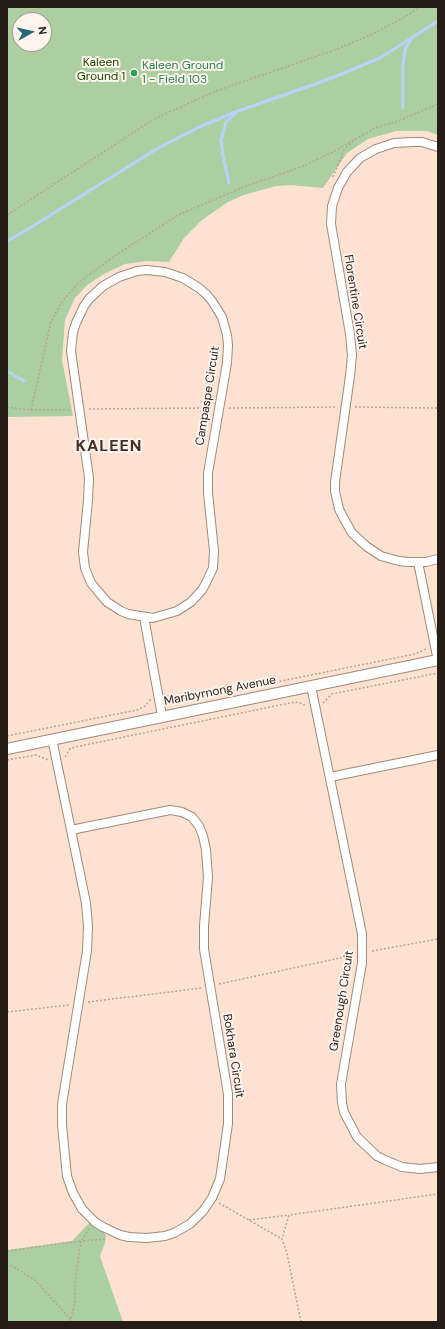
<!DOCTYPE html>
<html>
<head>
<meta charset="utf-8">
<style>
	body { margin:0 }
	#map { position:relative; width:445px; height:1329px; overflow:hidden; background:#fde2d2; font-family:"DM Sans",sans-serif }
	canvas { display:block }
	.frame { position:absolute; inset:0; border:8px solid #261d17; pointer-events:none }
	.north { position:absolute; left:12px; top:12px; width:40px; height:40px; box-sizing:border-box; background:#fef3ed; border:1px solid #a89d97; border-radius:50%; rotate:82deg; font-size:11px; font-weight:700; line-height:16px; text-align:center; color:#261d17 }
	.north::after { content:''; display:block; margin:auto; width:14px; height:18px; background:#206a75; clip-path:polygon(50% 0,100% 100%,50% 72%,0 100%) }
</style>
</head>
<body>
<div id="map">
<canvas width="445" height="1329"></canvas>
<div class="frame"></div>
<div class="north">N</div>
</div>
<script>
const ctx = document.querySelector('canvas').getContext('2d');
ctx.lineJoin = 'round';
function paint(path, color) {
  ctx.fillStyle = color;
  ctx.fill(path, 'evenodd');
}
function toPath(rows) {
  const path = new Path2D();
  for (const r of rows) {
    path.moveTo(r[0], r[1]);
    for (let i = 2; i < r.length; i += 2) path.lineTo(r[i], r[i + 1]);
  }
  return path;
}
function trace(path, color, width, dash) {
  ctx.strokeStyle = color;
  ctx.lineWidth = width;
  ctx.lineCap = dash ? 'butt' : 'round';
  ctx.setLineDash(dash || []);
  ctx.stroke(path);
}
function write(font, color, halo, rows, align = 'center') {
  ctx.font = font + ' "DM Sans",sans-serif';
  ctx.lineWidth = 4;
  ctx.setLineDash([]);
  ctx.textBaseline = 'middle';
  ctx.strokeStyle = halo;
  ctx.fillStyle = color;
  for (const [text, x, y, turn = 0] of rows) {
    ctx.save();
    ctx.translate(x, y);
    ctx.rotate((+turn || 0) * Math.PI / 180);
    ctx.textAlign = isNaN(turn) ? turn : align;
    if (halo) ctx.strokeText(text, 0, 0);
    ctx.fillText(text, 0, 0);
    ctx.restore();
  }
}
const green = toPath([
	[7,7,438,7,438,135,427,131,396,131,368,139,347,153,323,188,291,185,276,186,244,195,228,202,202,220,184,238,169,262,147,261,125,264,104,274,87,285,75,298,65,320,62,360,73,416,7,417],
	[20,20,44,20,44,44,20,44],
	[89,1223,95,1225,106,1235,105,1243,100,1256,123,1322,7,1322,7,1250,72,1241]
]);
const stream = toPath([
	[403,108,403,64,405,49,411,40],
	[229,183,223,156,221,140,226,122,236,113],
	[7,241,25,231,155,150,197,128,238,111,324,81,380,58,438,21],
	[7,371,24,381]
]);
const path = toPath([
	[333,177,344,150,355,139],
	[7,215,154,119,216,91,332,51,373,34,401,19,421,7],
	[7,407,31,410,71,410],
	[355,407,438,408],
	[229,408,337,407],
	[89,409,211,408],
	[31,410,51,322,61,303,78,283,113,257,178,215,246,186,301,167,329,154,375,128,398,121,438,104],
	[167,696,175,701,182,701,415,654,426,649],
	[323,703,332,694,438,673],
	[7,736,137,710,145,706,151,699],
	[65,757,70,749,75,747,295,702,300,703,307,706],
	[7,760,36,755,48,760],
	[372,951,438,939],
	[219,984,354,955],
	[88,1002,202,988],
	[7,1012,69,1005],
	[219,1203,282,1239],
	[249,1220,289,1215],
	[7,1251,81,1241,89,1229],
	[7,1263,35,1280,73,1322],
	[70,1322,75,1302,75,1283,81,1241,107,1239],
	[301,1322,287,1253,282,1239,289,1215,438,1194]
]);
const minor = toPath([
	[438,147,422,142,413,142,394,143,376,149,360,158,347,172,338,188,332,206,331,224,350,334,352,355,350,376,335,482,335,491,339,509,343,517,352,533,366,546,381,556,399,561,408,562,426,562,438,559],
	[147,270,165,272,183,278,199,288,206,294,212,301,222,317,227,335,228,345,227,363,208,473,208,493,214,551,213,568,206,583,202,590,191,602,177,611,153,618,128,614,121,611,107,602,91,583,85,568,83,552,88,500,89,478,71,351,73,332,76,323,84,306,89,299,103,286,119,277,137,271,147,270],
	[418,562,438,661],
	[144,617,162,716],
	[311,686,362,934,362,963,341,1084,342,1103,344,1112,348,1120,357,1137,377,1156,385,1160,402,1167,420,1169,438,1167],
	[52,739,71,830,170,810,182,812,192,817,199,826,203,836,206,850,208,877,204,926,204,949,228,1094,228,1124,220,1179,212,1198,203,1211,190,1224,174,1233,165,1236,147,1238,129,1237,120,1235,103,1227,95,1222,82,1209,73,1193,67,1176,62,1125,62,1104,87,951,88,927,86,903,71,830],
	[330,777,438,755]
]);
const tertiary = toPath([
	[7,749,438,660]
]);
const markers = [
	[134,73,4,"#2e9e5b"]
];
const parkNames = [
	["Kaleen",101,63],
	["Ground 1",101,77]
];
const leisureNames = [
	["Kaleen Ground",142,66],
	["1 - Field 103",142,80]
];
const streetNames = [
	["Florentine Circuit",355,302,81],
	["Campaspe Circuit",208,396,-81],
	["Maribyrnong Avenue",220,691,-11],
	["Greenough Circuit",342,1001,-81],
	["Bokhara Circuit",233,1056,81]
];
const districtNames = [
	["KALEEN",109,447]
];
paint(green, '#accfa2');
trace(stream, '#b6d3fd', 3);
trace(minor, '#a1897a', 10);
trace(tertiary, '#a1897a', 12);
trace(path, '#b9a396', 1.5, [2, 2]);
trace(minor, '#fff', 8);
trace(tertiary, '#fff', 10);
for (const [x, y, r, color] of markers) {
  const dot = new Path2D();
  dot.arc(x, y, r, 0, 2 * Math.PI);
  ctx.fillStyle = color;
  ctx.fill(dot);
  trace(dot, '#fef3ed', 1.5);
}
write('12px', '#194d03', '#fef3ed', parkNames);
write('12px', '#27864d', '#fef3ed', leisureNames, 'left');
write('12px', '#261d17', '#fef3ed', streetNames);
ctx.letterSpacing = '1px';
write('bold 16px', '#432f23', '#fef3ed', districtNames);
ctx.letterSpacing = '0px';
</script>
</body>
</html>
